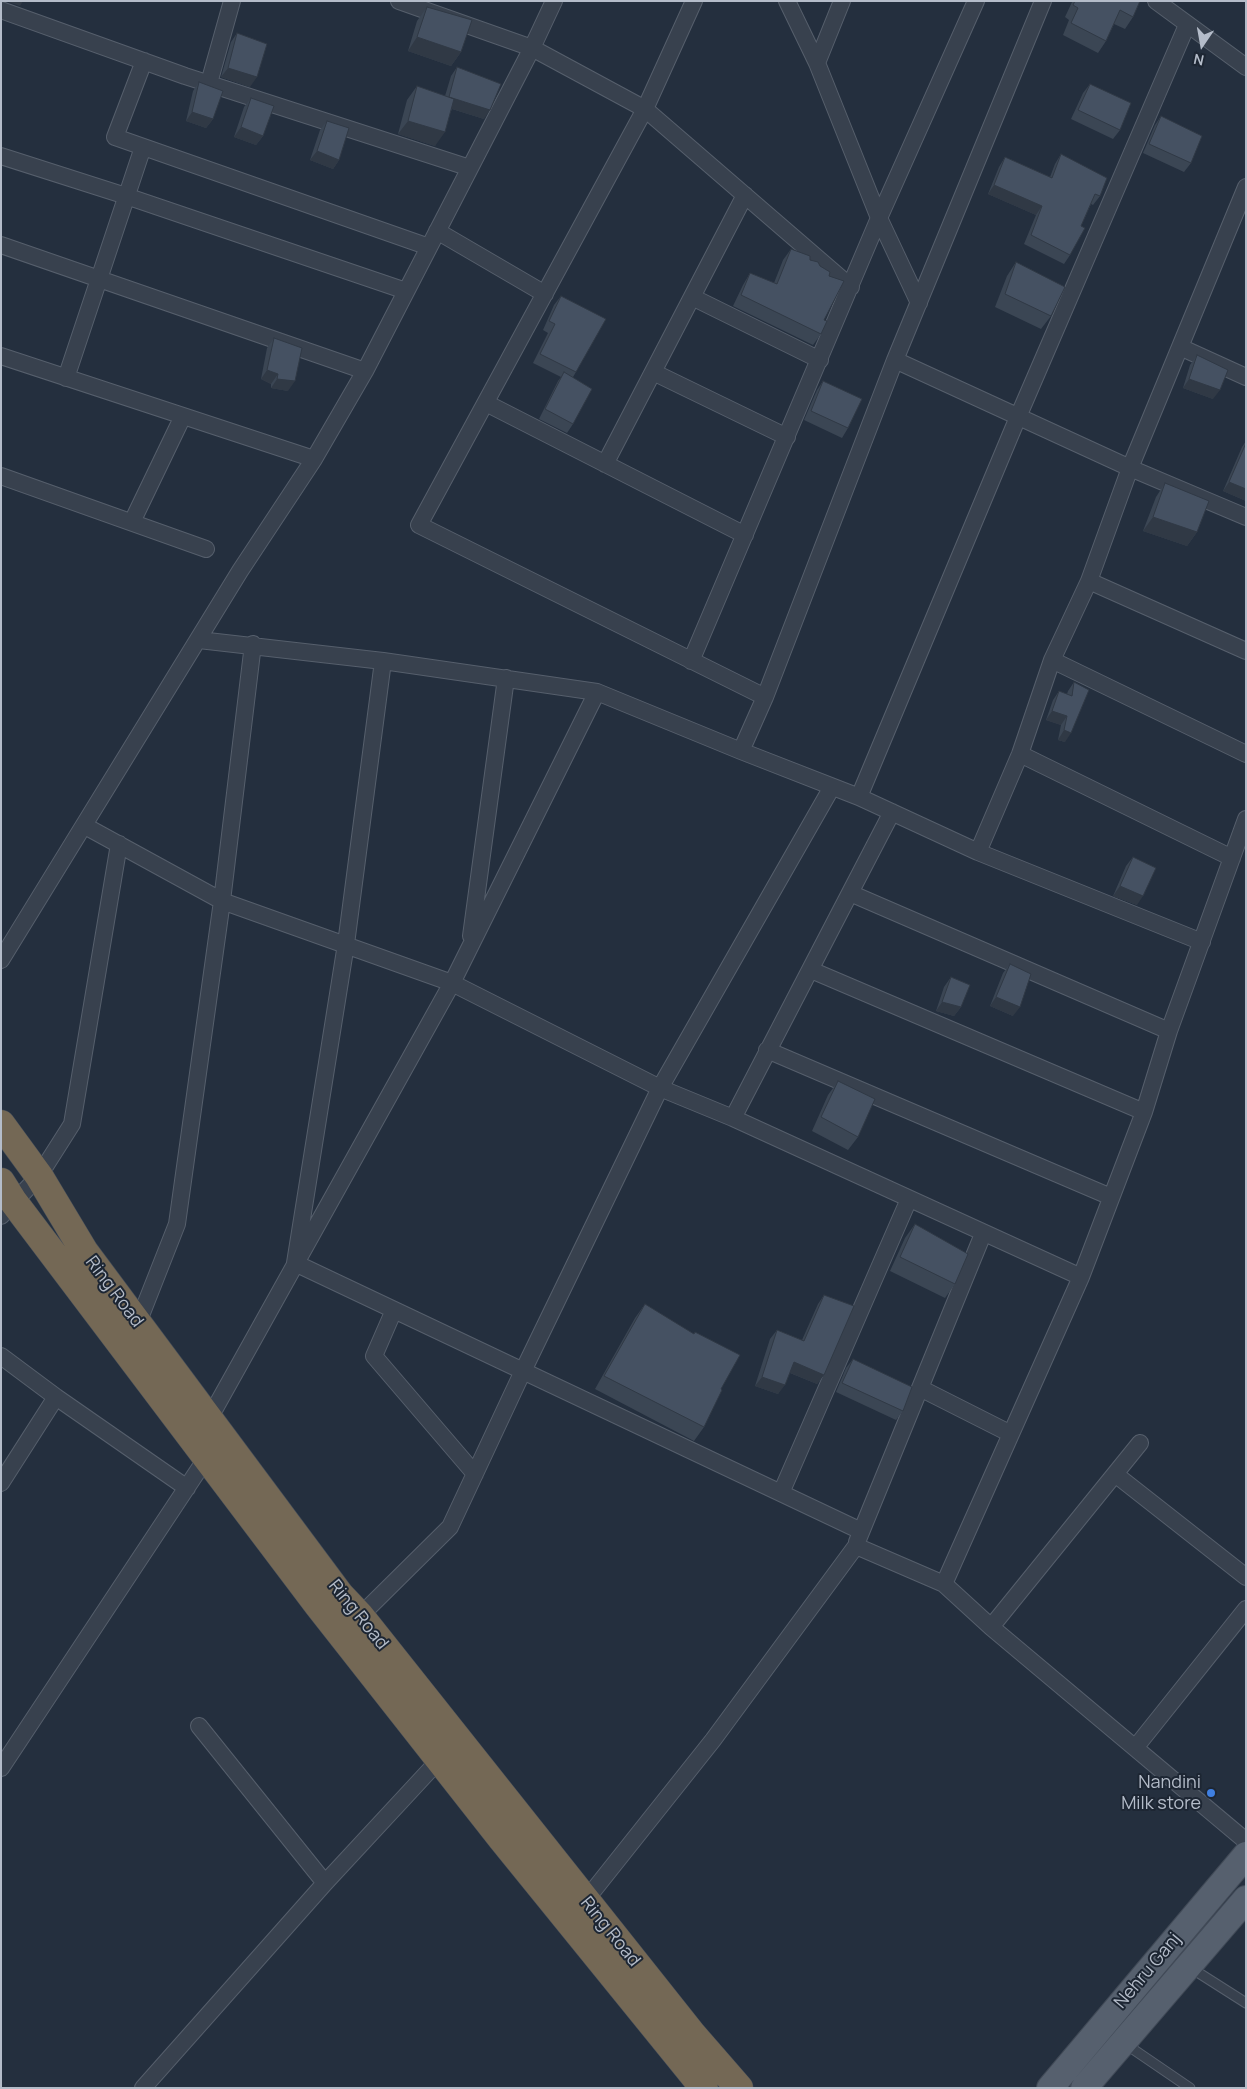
<!DOCTYPE html>
<html>
<head>
<meta charset="utf-8">
<style>
	body { margin:0 }
	#map { position:relative; width:1247px; height:2089px; overflow:hidden; background:#242f3e; font-family:Manrope,sans-serif }
	canvas { display:block }
	.frame { position:absolute; inset:0; border:2px solid #b4bcc9; pointer-events:none }
	.north { position:absolute; left:1177px; top:20px; width:50px; height:50px; -webkit-text-stroke:4px #1d2633; paint-order:stroke; rotate:192deg; font-size:14px; font-weight:700; line-height:20px; text-align:center; color:#b4bcc9 }
	.north::after { content:''; display:block; margin:auto; width:18px; height:22px; background:#b4bcc9; clip-path:polygon(50% 0,100% 100%,50% 72%,0 100%) }
</style>
</head>
<body>
<div id="map">
<canvas width="1247" height="2089"></canvas>
<div class="frame"></div>
<div class="north">N</div>
</div>
<script>
const ctx = document.querySelector('canvas').getContext('2d');
ctx.lineJoin = 'round';
function toPath(rows) {
  const path = new Path2D();
  for (const r of rows) {
    path.moveTo(r[0], r[1]);
    for (let i = 2; i < r.length; i += 2) path.lineTo(r[i], r[i + 1]);
  }
  return path;
}
function trace(path, color, width, dash) {
  ctx.strokeStyle = color;
  ctx.lineWidth = width;
  ctx.lineCap = dash ? 'butt' : 'round';
  ctx.setLineDash(dash || []);
  ctx.stroke(path);
}
function paint(path, color) {
  ctx.fillStyle = color;
  ctx.fill(path, 'evenodd');
}
function write(font, color, halo, rows, align = 'center') {
  ctx.font = font + ' Manrope,sans-serif';
  ctx.lineWidth = 4;
  ctx.setLineDash([]);
  ctx.textBaseline = 'middle';
  ctx.strokeStyle = halo;
  ctx.fillStyle = color;
  for (const [text, x, y, turn = 0] of rows) {
    ctx.save();
    ctx.translate(x, y);
    ctx.rotate((+turn || 0) * Math.PI / 180);
    ctx.textAlign = isNaN(turn) ? turn : align;
    if (halo) ctx.strokeText(text, 0, 0);
    ctx.fillText(text, 0, 0);
    ctx.restore();
  }
}
const lane = toPath([
	[1191,1968,1246,2003],
	[1124,2043,1190,2088]
]);
const street = toPath([
	[399,1,532,48,645,109,851,287],
	[694,1,645,109,419,525,765,697],
	[787,1,817,63,879,218,919,303],
	[1156,1,1246,67],
	[1,10,185,76,470,168],
	[144,61,115,137,429,247],
	[817,63,842,1],
	[209,83,232,1],
	[1,156,126,196,406,291],
	[437,231,545,294],
	[1,245,365,371],
	[692,297,820,360],
	[1180,347,1246,377],
	[1,356,314,459],
	[895,360,1130,468,1246,517],
	[653,372,787,437],
	[66,378,143,147],
	[486,403,745,535],
	[605,464,745,195],
	[1,476,206,549],
	[132,522,183,416],
	[1089,581,1246,651],
	[199,640,383,661,597,692,741,751,859,797,978,852,1202,942],
	[1052,660,1246,754],
	[383,661,346,944,295,1263,523,1371,660,1088,832,787],
	[691,661,879,218,976,1],
	[741,751,765,697,895,360,1043,1],
	[1020,754,1232,858],
	[859,797,1018,417,1187,25],
	[85,826,222,901,452,983,660,1088,733,1118,1081,1277],
	[978,852,1020,754,1052,660,1089,581,1130,468,1246,187],
	[850,893,1169,1031],
	[471,936,506,678],
	[1,960,240,571,314,459,365,371,532,48,554,1],
	[811,970,1144,1112],
	[767,1050,1111,1197],
	[733,1118,892,812],
	[1,1216,39,1176,72,1124,119,844],
	[394,1310,374,1356,475,1474],
	[138,1323,177,1224,222,901,253,644],
	[1,1356,56,1397],
	[920,1388,1011,1434],
	[209,1419,452,983,597,692],
	[1140,1443,991,1627,1246,1841],
	[1115,1474,1246,1577],
	[1,1483,56,1397,187,1488],
	[781,1493,909,1199],
	[857,1542,983,1234],
	[944,1584,991,1627],
	[360,1616,450,1527,523,1371,861,1531],
	[199,1726,325,1883],
	[1135,1748,1246,1609],
	[1,1768,207,1457],
	[585,1901,713,1740,856,1546,944,1584,1081,1277,1144,1112,1169,1031,1246,819],
	[143,2088,325,1883,440,1759]
]);
const primary = toPath([
	[1050,2088,1246,1855],
	[1084,2088,1246,1899]
]);
const highway = toPath([
	[1,1124,39,1176,84,1251,340,1595,360,1616,692,2034,739,2088],
	[1,1182,13,1201,318,1605,502,1839,704,2088]
]);
const wall = toPath([
	[1071,1,1140,1,1133,17,1125,29,1114,24,1106,41,1098,53,1063,35,1069,20,1065,17,1072,2],
	[427,7,461,52,451,66,408,51,417,21],
	[237,33,250,87,221,77,231,42],
	[457,67,484,119,452,109,435,146,398,134,407,100,417,86,445,96,451,76],
	[199,82,213,119,206,128,186,121,193,91],
	[1090,84,1120,130,1113,139,1071,119,1083,93],
	[251,98,263,136,256,145,234,137,244,107],
	[1161,116,1191,163,1184,172,1143,153,1155,125],
	[327,121,339,160,333,169,310,160,320,130],
	[1061,154,1100,196,1093,205,1091,204,1081,226,1070,255,1064,264,1024,244,1036,215,988,194,999,167,1005,157,1050,177,1055,164],
	[791,249,820,266,829,276,824,320,821,334,813,345,733,306,743,285,750,273,774,283,783,260],
	[1016,262,1051,316,1041,329,995,307,1007,276],
	[561,296,576,372,573,377,573,424,567,433,539,419,558,381,561,377,533,363,548,333,543,330,554,305],
	[274,338,288,391,271,388,271,384,261,379,267,348],
	[1197,355,1213,399,1183,388,1190,365],
	[823,381,848,428,842,438,804,420,817,390],
	[1246,441,1246,501,1223,491,1242,447],
	[1165,483,1197,532,1187,546,1143,531,1156,497],
	[1074,682,1065,742,1058,740,1061,725,1046,720,1053,700,1059,691,1067,694,1068,691],
	[1133,857,1137,905,1113,896,1126,866],
	[1010,964,1013,1016,990,1006,1003,973],
	[951,977,961,1007,954,1016,936,1011,944,987],
	[838,1081,858,1137,848,1150,812,1131,828,1095],
	[915,1224,955,1284,945,1298,890,1271,905,1238],
	[824,1295,824,1375,817,1384,790,1373,778,1394,755,1386,770,1339,777,1330,802,1340,818,1304],
	[645,1304,721,1389,704,1427,694,1441,595,1389,635,1318],
	[853,1359,903,1411,896,1420,836,1392,846,1368]
]);
const shadedWall = toPath([
	[6,1,23,1,20,6],
	[417,37,461,52,451,66,408,51],
	[228,68,257,77,250,87,221,77],
	[449,97,490,110,484,119,443,106],
	[192,112,213,119,206,128,186,121],
	[408,121,445,132,435,146,398,134],
	[241,127,263,136,256,145,234,137],
	[317,151,339,160,333,169,310,160],
	[994,185,1042,206,1036,215,988,194],
	[267,370,278,374,271,384,261,379],
	[277,379,295,381,288,391,271,388],
	[1189,379,1220,390,1213,399,1183,388],
	[1229,482,1246,489,1246,501,1223,491],
	[1153,517,1197,532,1187,546,1143,531],
	[1052,711,1067,716,1061,725,1046,720],
	[1064,730,1071,733,1065,742,1058,740],
	[1120,886,1143,896,1137,905,1113,896],
	[996,997,1020,1007,1013,1016,990,1006],
	[942,1002,961,1007,954,1016,936,1011],
	[794,1362,824,1375,817,1384,788,1372],
	[762,1377,785,1385,778,1394,755,1386]
]);
const building = toPath([
	[1075,1,1140,1,1133,17,1120,10,1106,41,1071,23,1078,8,1073,5,1075,1],
	[427,7,472,20,461,52,417,37,427,7],
	[237,33,267,44,257,77,228,68,237,33],
	[457,67,501,84,490,110,449,97,457,67],
	[199,82,223,91,213,119,192,112,199,82],
	[1090,84,1131,103,1120,130,1078,110,1090,84],
	[417,86,454,99,445,132,408,121,417,86],
	[251,98,274,106,263,136,241,127,251,98],
	[1161,116,1202,136,1191,163,1149,144,1161,116],
	[327,121,349,128,339,160,317,151,327,121],
	[1061,154,1107,178,1100,196,1095,194,1081,226,1085,228,1070,255,1031,235,1042,206,994,185,1005,157,1052,178,1061,154],
	[791,249,810,256,810,260,818,262,820,266,830,272,829,276,844,281,824,320,827,321,821,334,741,295,750,273,777,284,791,249],
	[1016,262,1065,287,1051,316,1005,294,1016,262],
	[561,296,606,319,576,372,540,354,555,324,549,321,561,296],
	[274,338,302,348,295,381,277,379,278,374,267,370,274,338],
	[1197,355,1228,370,1220,390,1189,379,1197,355],
	[564,372,592,389,573,424,545,409,564,372],
	[823,381,862,399,848,428,811,411,823,381],
	[1246,443,1246,489,1229,482,1246,443],
	[1165,483,1209,501,1197,532,1153,517,1165,483],
	[1074,682,1089,690,1071,733,1064,730,1067,716,1052,711,1059,691,1072,696,1074,682],
	[1133,857,1156,868,1143,896,1120,886,1133,857],
	[1010,964,1031,974,1020,1007,996,997,1010,964],
	[951,977,970,985,961,1007,942,1002,951,977],
	[838,1081,875,1099,858,1137,821,1117,838,1081],
	[915,1224,968,1254,955,1284,900,1257,915,1224],
	[824,1295,854,1306,824,1375,794,1362,785,1385,762,1377,777,1330,804,1341,824,1295],
	[645,1304,694,1334,695,1332,740,1355,721,1389,722,1390,704,1427,604,1376,645,1304],
	[853,1359,912,1387,903,1411,842,1383,853,1359]
]);
const markers = [
	[1211,1793,5,"#3f7fe0"]
];
const streetNames = [
	["Ring Road",114,1292,53],
	["Ring Road",358,1615,51],
	["Ring Road",610,1932,51],
	["Nehru Ganj",1148,1971,-50]
];
const poiNames = [
	["Nandini",1201,1783],
	["Milk store",1201,1804]
];
trace(lane, '#565f6c', 11);
trace(street, '#565f6c', 18);
trace(primary, '#414a57', 28);
trace(highway, '#434c59', 29);
trace(lane, '#38414e', 9);
trace(street, '#38414e', 16);
trace(primary, '#56606e', 26);
trace(highway, '#746855', 28);
paint(wall, '#3b4654');
paint(shadedWall, '#303945');
paint(building, '#455162');
trace(building, '#303945', 1);
for (const [x, y, r, color] of markers) {
  const dot = new Path2D();
  dot.arc(x, y, r, 0, 2 * Math.PI);
  ctx.fillStyle = color;
  ctx.fill(dot);
  trace(dot, '#1d2633', 2);
}
write('18px', '#b4bcc9', '#1d2633', streetNames);
write('18px', '#b4bcc9', '#1d2633', poiNames, 'right');
</script>
</body>
</html>
